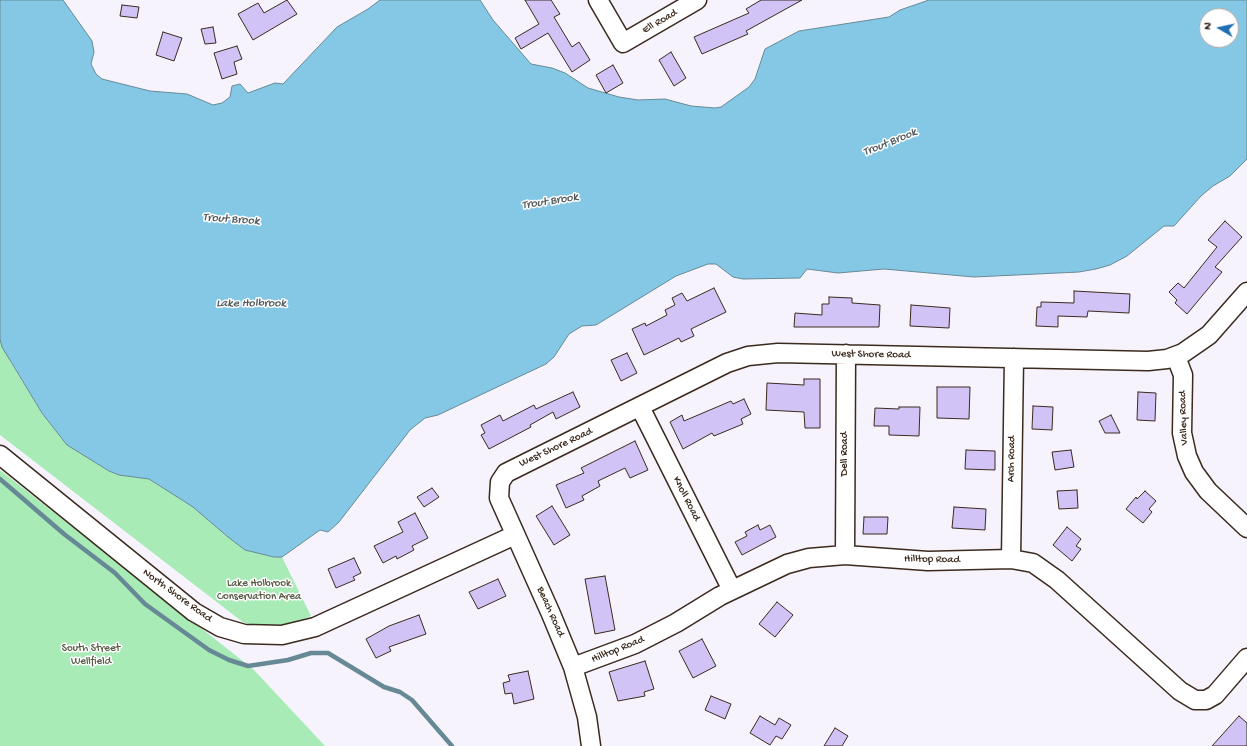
<!DOCTYPE html>
<html>
<head>
<meta charset="utf-8">
<style>
	body { margin:0 }
	#map { position:relative; width:1247px; height:746px; overflow:hidden; background:#f6f3fd; font-family:"Gochi Hand",sans-serif }
	canvas { display:block }
	.north { position:absolute; left:1199px; top:8px; width:40px; height:40px; box-sizing:border-box; background:#fff; border:1px solid #b1aaa5; border-radius:50%; rotate:279deg; font-size:11px; font-weight:700; line-height:16px; text-align:center; color:#3b2a1e }
	.north::after { content:''; display:block; margin:auto; width:14px; height:18px; background:#1f6fb2; clip-path:polygon(50% 0,100% 100%,50% 72%,0 100%) }
</style>
</head>
<body>
<div id="map">
<canvas width="1247" height="746"></canvas>
<div class="north">N</div>
</div>
<script>
const ctx = document.querySelector('canvas').getContext('2d');
ctx.lineJoin = 'round';
function paint(path, color) {
  ctx.fillStyle = color;
  ctx.fill(path, 'evenodd');
}
function toPath(rows) {
  const path = new Path2D();
  for (const r of rows) {
    path.moveTo(r[0], r[1]);
    for (let i = 2; i < r.length; i += 2) path.lineTo(r[i], r[i + 1]);
  }
  return path;
}
function trace(path, color, width, dash) {
  ctx.strokeStyle = color;
  ctx.lineWidth = width;
  ctx.lineCap = dash ? 'butt' : 'round';
  ctx.setLineDash(dash || []);
  ctx.stroke(path);
}
function write(font, color, halo, rows, align = 'center') {
  ctx.font = font + ' "Gochi Hand",sans-serif';
  ctx.lineWidth = 3;
  ctx.setLineDash([]);
  ctx.textBaseline = 'middle';
  ctx.strokeStyle = halo;
  ctx.fillStyle = color;
  for (const [text, x, y, turn = 0] of rows) {
    ctx.save();
    ctx.translate(x, y);
    ctx.rotate((+turn || 0) * Math.PI / 180);
    ctx.textAlign = isNaN(turn) ? turn : align;
    if (halo) ctx.strokeText(text, 0, 0);
    ctx.fillText(text, 0, 0);
    ctx.restore();
  }
}
const green = toPath([
	[0,339,11,363,42,413,67,445,109,471,119,475,149,479,193,507,228,537,245,550,274,557,282,557,311,616,295,623,282,625,257,625,244,623,0,435],
	[0,470,253,669,325,746,0,746]
]);
const water = toPath([
	[0,0,63,0,92,41,94,52,91,64,96,74,102,79,150,91,187,94,213,105,222,103,230,97,232,86,240,84,248,93,275,83,283,84,337,27,368,9,380,0,480,0,493,20,531,64,552,68,565,73,588,88,619,97,638,100,665,99,691,106,715,108,721,107,749,87,755,79,765,49,799,31,889,17,900,10,929,0,1247,0,1247,159,1230,176,1213,186,1201,196,1174,226,1164,226,1127,256,1110,265,1096,269,1079,272,974,277,884,269,838,273,807,269,800,278,743,279,733,277,716,264,708,264,676,276,596,325,582,326,569,334,554,357,546,364,438,415,425,418,410,430,339,522,328,532,320,530,282,557,274,557,245,550,228,537,193,507,149,479,119,475,109,471,67,445,42,413,2,347,0,339,0,0],
	[1207,16,1231,16,1231,40,1207,40,1207,16]
]);
const stream = toPath([
	[0,479,64,534,115,573,145,604,209,650,229,660,248,666,288,660,311,653,328,653,384,687,400,692,412,700,452,746]
]);
const building = toPath([
	[287,0,297,14,253,40,238,14,258,3,264,13,287,0],
	[525,0,551,0,560,14,554,17,572,47,579,42,590,60,572,72,548,33,521,49,515,38,539,24,525,0],
	[761,0,802,0,746,31,748,34,702,54,694,37,749,13,746,9,761,0],
	[122,5,139,7,137,18,120,16,122,5],
	[213,27,216,43,205,44,201,29,213,27],
	[163,32,182,38,174,61,156,55,163,32],
	[237,46,242,59,234,62,237,74,222,79,214,53,237,46],
	[671,52,686,78,674,86,659,60,671,52],
	[613,65,623,83,606,93,596,75,613,65],
	[1225,221,1242,237,1215,267,1222,272,1187,314,1175,303,1177,300,1169,292,1178,283,1184,288,1217,247,1208,240,1225,221],
	[714,288,726,312,691,329,694,336,681,342,679,338,644,355,632,329,645,323,646,326,667,315,665,310,675,305,672,298,682,293,687,301,714,288],
	[1074,291,1130,294,1129,313,1088,311,1087,317,1058,316,1058,327,1036,326,1037,307,1041,307,1041,302,1074,303,1074,291],
	[829,297,852,298,852,303,880,305,879,327,794,327,795,313,822,315,822,304,829,304,829,297],
	[911,305,950,308,949,328,910,326,911,305],
	[627,353,637,373,621,381,611,360,627,353],
	[804,379,820,379,820,428,805,428,804,412,766,410,767,383,804,385,804,379],
	[937,387,970,387,969,419,937,418,937,387],
	[573,392,580,407,556,419,553,412,530,425,531,427,489,449,481,435,485,433,481,425,500,415,503,421,534,405,536,409,573,392],
	[1138,392,1156,393,1155,421,1137,420,1138,392],
	[744,399,751,414,741,419,743,424,714,436,712,433,683,449,670,422,682,415,684,421,731,401,733,404,744,399],
	[1033,406,1053,407,1052,430,1032,429,1033,406],
	[899,407,920,407,919,436,889,435,889,426,874,426,875,408,899,409,899,407],
	[1111,415,1120,433,1105,433,1099,421,1111,415],
	[635,441,648,470,630,478,625,468,598,481,600,486,582,496,584,500,566,508,556,485,584,473,581,468,635,441],
	[966,450,995,451,995,470,965,469,966,450],
	[1071,450,1074,467,1055,470,1052,452,1071,450],
	[432,488,439,497,424,507,417,497,432,488],
	[1077,490,1078,508,1059,509,1057,491,1077,490],
	[1145,491,1156,501,1149,509,1152,512,1143,523,1126,509,1136,497,1137,499,1145,491],
	[552,506,570,535,554,545,536,516,552,506],
	[954,507,986,509,985,530,952,528,954,507],
	[415,513,428,538,412,546,414,550,397,559,396,556,383,563,374,546,403,532,398,522,415,513],
	[864,517,888,517,887,534,863,534,864,517],
	[758,525,760,530,770,525,776,537,742,555,735,542,747,536,745,532,758,525],
	[1067,527,1081,539,1076,546,1081,549,1072,561,1053,545,1067,527],
	[354,558,361,573,353,577,355,580,336,588,328,569,354,558],
	[605,576,615,630,595,634,585,579,605,576],
	[498,579,506,596,478,609,469,592,498,579],
	[777,602,793,615,775,637,759,624,777,602],
	[419,615,426,634,389,647,391,651,376,658,366,639,389,626,419,615],
	[702,639,716,666,693,678,679,651,702,639],
	[645,661,654,689,644,692,645,696,618,701,609,672,645,661],
	[528,671,534,699,514,704,512,693,505,694,503,683,510,681,508,675,528,671],
	[711,696,731,704,725,719,705,710,711,696],
	[760,716,775,725,779,718,791,725,782,739,776,736,770,745,750,733,760,716],
	[1239,716,1247,723,1247,746,1212,746,1239,716],
	[835,728,848,736,842,746,824,746,835,728]
]);
const street = toPath([
	[598,0,623,43,697,0],
	[1176,357,1183,375,1182,433,1187,456,1194,472,1208,491,1247,528],
	[640,407,732,590],
	[0,455,194,612,220,627,244,634,282,635,315,627,515,535],
	[845,555,846,354],
	[1011,559,1014,358],
	[573,667,635,644,676,623,720,596,787,564,809,558,845,555,928,561,1011,559,1033,563,1057,580,1180,691,1195,700,1206,700,1215,695,1247,658],
	[591,746,587,717,573,667,551,614,499,498,500,482,506,473,727,363,748,356,778,353,1148,361,1167,359,1183,353,1209,335,1247,292]
]);
const streetNames = [
	["Ell Road",660,22,-30],
	["West Shore Road",871,355,1],
	["Valley Road",1184,418,-92],
	["West Shore Road",556,448,-25],
	["Dell Road",845,454,-90],
	["Arch Road",1012,459,-89],
	["Knoll Road",686,499,63],
	["Hilltop Road",932,560,1],
	["North Shore Road",177,596,36],
	["Beach Road",550,612,66],
	["Hilltop Road",618,650,-22]
];
const parkNames = [
	["Lake Holbrook",259,584],
	["Conservation Area",259,597],
	["South Street",91,649],
	["Wellfield",91,662]
];
const waterNames = [
	["Trout Brook",890,143,-22],
	["Trout Brook",550,202,-9],
	["Trout Brook",231,220,4],
	["Lake Holbrook",251,304]
];
paint(green, '#a8ebb6');
paint(water, '#85c8e6');
trace(water, '#678996', 1);
trace(stream, '#678996', 4.5);
paint(building, '#d1c3f5');
trace(building, '#3b2a1e', 1);
trace(street, '#3b2a1e', 21);
trace(street, '#fff', 18);
write('11px', '#3b2a1e', '#fff', streetNames);
write('11px', '#565a44', '#fff', parkNames);
write('italic 12px', '#51595a', '#fff', waterNames);
</script>
</body>
</html>
